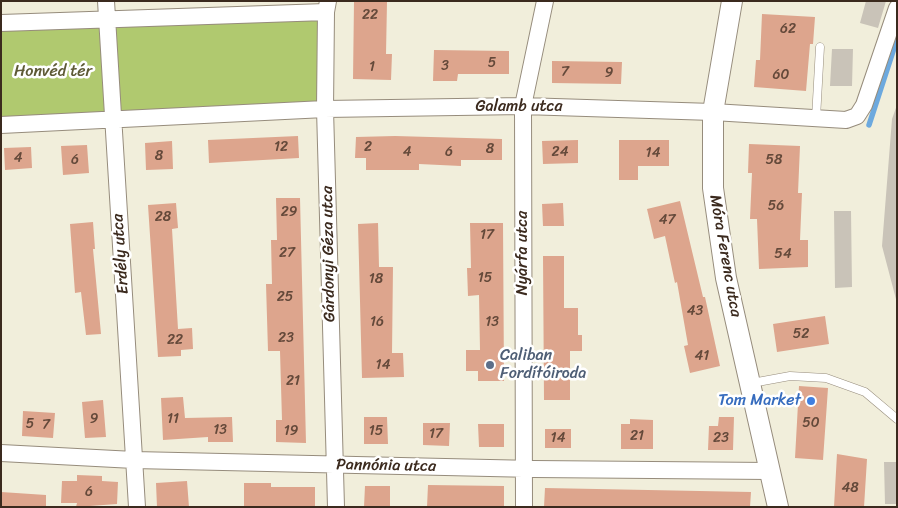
<!DOCTYPE html>
<html>
<head>
<meta charset="utf-8">
<style>
	body { margin:0 }
	#map { position:relative; width:898px; height:508px; overflow:hidden; background:#f1eedb; font-family:Sriracha,sans-serif }
	canvas { display:block }
	.frame { position:absolute; inset:0; border:2px solid #3b2a1e; pointer-events:none }
</style>
</head>
<body>
<div id="map">
<canvas width="898" height="508"></canvas>
<div class="frame"></div>
</div>
<script>
const ctx = document.querySelector('canvas').getContext('2d');
ctx.lineJoin = 'round';
function paint(path, color) {
  ctx.fillStyle = color;
  ctx.fill(path, 'evenodd');
}
function toPath(rows) {
  const path = new Path2D();
  for (const r of rows) {
    path.moveTo(r[0], r[1]);
    for (let i = 2; i < r.length; i += 2) path.lineTo(r[i], r[i + 1]);
  }
  return path;
}
function trace(path, color, width, dash) {
  ctx.strokeStyle = color;
  ctx.lineWidth = width;
  ctx.lineCap = dash ? 'butt' : 'round';
  ctx.setLineDash(dash || []);
  ctx.stroke(path);
}
function write(font, color, halo, rows, align = 'center') {
  ctx.font = font + ' Sriracha,sans-serif';
  ctx.lineWidth = 5;
  ctx.setLineDash([]);
  ctx.textBaseline = 'middle';
  ctx.strokeStyle = halo;
  ctx.fillStyle = color;
  for (const [text, x, y, turn = 0] of rows) {
    ctx.save();
    ctx.translate(x, y);
    ctx.rotate((+turn || 0) * Math.PI / 180);
    ctx.textAlign = isNaN(turn) ? turn : align;
    if (halo) ctx.strokeText(text, 0, 0);
    ctx.fillText(text, 0, 0);
    ctx.restore();
  }
}
const industrial = toPath([
	[866,1,886,1,878,28,860,23],
	[832,49,853,49,852,86,830,86],
	[897,105,897,303,882,246,892,119],
	[834,211,851,211,852,287,835,288],
	[884,462,897,462,897,504,885,504]
]);
const green = toPath([
	[326,12,325,109,1,125,1,23]
]);
const stream = toPath([
	[869,125,897,39]
]);
const building = toPath([
	[354,2,387,2,386,54,392,54,391,80,353,79],
	[762,14,815,17,813,44,810,44,806,91,754,87,756,60,760,60],
	[434,50,509,51,509,74,458,74,457,81,433,81],
	[552,61,622,62,621,84,552,83],
	[298,136,299,158,209,163,208,140],
	[395,136,502,139,502,160,461,160,461,166,419,164,419,170,366,170,366,158,355,158,356,137],
	[578,140,578,163,543,164,542,141],
	[619,140,669,140,669,166,638,166,638,180,619,180],
	[172,141,173,169,146,170,145,143],
	[749,144,800,146,798,193,802,193,800,240,808,240,808,267,759,269,757,219,750,219,752,173,748,173],
	[87,145,89,173,63,175,61,146],
	[31,147,32,168,5,170,4,148],
	[276,198,300,198,306,443,276,442,276,420,282,420,280,351,268,351,266,284,272,284,271,240,277,240],
	[680,201,703,297,705,297,720,366,690,373,684,346,688,345,677,282,675,283,665,236,654,239,647,209],
	[176,203,178,228,172,229,178,329,192,328,193,349,181,350,181,356,158,357,148,205],
	[563,203,564,226,543,226,542,204],
	[93,222,95,249,93,249,101,334,86,335,81,292,75,293,70,224],
	[378,223,379,267,393,267,392,353,403,353,404,377,362,378,358,224],
	[470,223,503,223,504,381,478,381,478,371,466,371,466,350,480,350,479,295,468,296,467,268,471,268],
	[543,256,564,256,564,308,578,308,578,335,582,335,582,351,570,351,570,400,544,400],
	[825,316,829,344,777,352,773,324],
	[799,386,828,388,823,460,795,458],
	[183,397,185,418,232,417,233,442,208,442,208,437,163,440,161,398],
	[103,400,106,437,85,438,82,402],
	[23,411,55,413,53,438,22,436],
	[364,417,387,417,388,444,364,444],
	[719,417,734,417,733,450,708,450,709,426,718,426],
	[630,419,653,420,653,449,621,449,621,424,630,424],
	[423,423,450,423,449,446,423,445],
	[478,424,504,424,504,447,479,447],
	[545,429,571,429,571,448,545,448],
	[837,454,867,459,864,507,834,507],
	[77,475,102,476,102,481,118,482,117,504,76,507,77,503,61,503,62,481,77,481],
	[187,481,189,507,157,507,156,483],
	[244,483,271,483,271,487,315,487,315,507,244,507],
	[428,485,504,486,504,507,427,507],
	[365,486,390,486,390,507,364,507],
	[545,488,751,492,750,507,544,507],
	[1,492,46,495,46,507,1,507]
]);
const service = toPath([
	[816,118,820,47],
	[752,383,790,376,826,378,865,392,897,419]
]);
const minor = toPath([
	[106,1,137,507],
	[328,1,326,12,325,109,336,507],
	[1,23,326,12],
	[1,125,325,109,523,106,713,112,846,120,857,116,864,105,897,8],
	[1,453,134,460,534,469,770,471],
	[524,507,523,106,545,1]
]);
const tertiary = toPath([
	[732,1,713,112,713,188,726,278,778,507]
]);
const markers = [
	[490,365,5,"#5c6f8a"],
	[811,401,5,"#3f7fe0"]
];
const numberNames = [
	["22",370,15],
	["62",788,29],
	["5",492,63],
	["3",445,66],
	["1",372,67],
	["7",565,72],
	["9",609,73],
	["60",781,75],
	["12",281,147],
	["2",368,147],
	["8",490,149],
	["4",407,152],
	["6",449,152],
	["24",560,152],
	["14",653,153],
	["8",159,156],
	["4",18,158],
	["6",75,160],
	["58",774,160],
	["56",776,206],
	["29",289,212],
	["28",163,217],
	["47",667,220],
	["17",487,235],
	["27",287,253],
	["54",783,254],
	["15",485,278],
	["18",376,279],
	["25",285,297],
	["43",695,311],
	["16",377,322],
	["13",492,322],
	["52",801,334],
	["23",286,338],
	["22",175,340],
	["41",702,356],
	["14",383,365],
	["21",293,381],
	["9",94,419],
	["11",173,419],
	["50",811,423],
	["5",30,424],
	["7",46,425],
	["13",220,430],
	["19",291,431],
	["15",376,431],
	["17",436,434],
	["21",637,436],
	["14",558,438],
	["23",721,438],
	["48",850,488],
	["6",89,492]
];
const parkNames = [
	["Honvéd tér",53,72]
];
const streetNames = [
	["Galamb utca",519,107],
	["Nyárfa utca",523,253,-90],
	["Erdély utca",121,254,-94],
	["Gárdonyi Géza utca",329,254,-91],
	["Móra Ferenc utca",725,256,80],
	["Pannónia utca",386,466,1]
];
const serviceNames = [
	["Caliban",500,356],
	["Fordítóiroda",500,374]
];
const shopNames = [
	["Tom Market",801,401]
];
paint(industrial, '#c9c3b8');
paint(green, '#b0c96f');
trace(stream, '#6da9de', 5.5);
paint(building, '#dda58d');
trace(service, '#968c7c', 9);
trace(minor, '#968c7c', 18);
trace(tertiary, '#968c7c', 22);
trace(service, '#fff', 8);
trace(minor, '#fff', 16);
trace(tertiary, '#fff', 20);
for (const [x, y, r, color] of markers) {
  const dot = new Path2D();
  dot.arc(x, y, r, 0, 2 * Math.PI);
  ctx.fillStyle = color;
  ctx.fill(dot);
  trace(dot, '#fff', 2);
}
write('14px', '#64493a', null, numberNames);
write('16px', '#5e5a36', '#fff', parkNames);
write('16px', '#3b2a1e', '#fff', streetNames);
write('16px', '#4e5e75', '#fff', serviceNames, 'left');
write('16px', '#366cbe', '#fff', shopNames, 'right');
</script>
</body>
</html>
